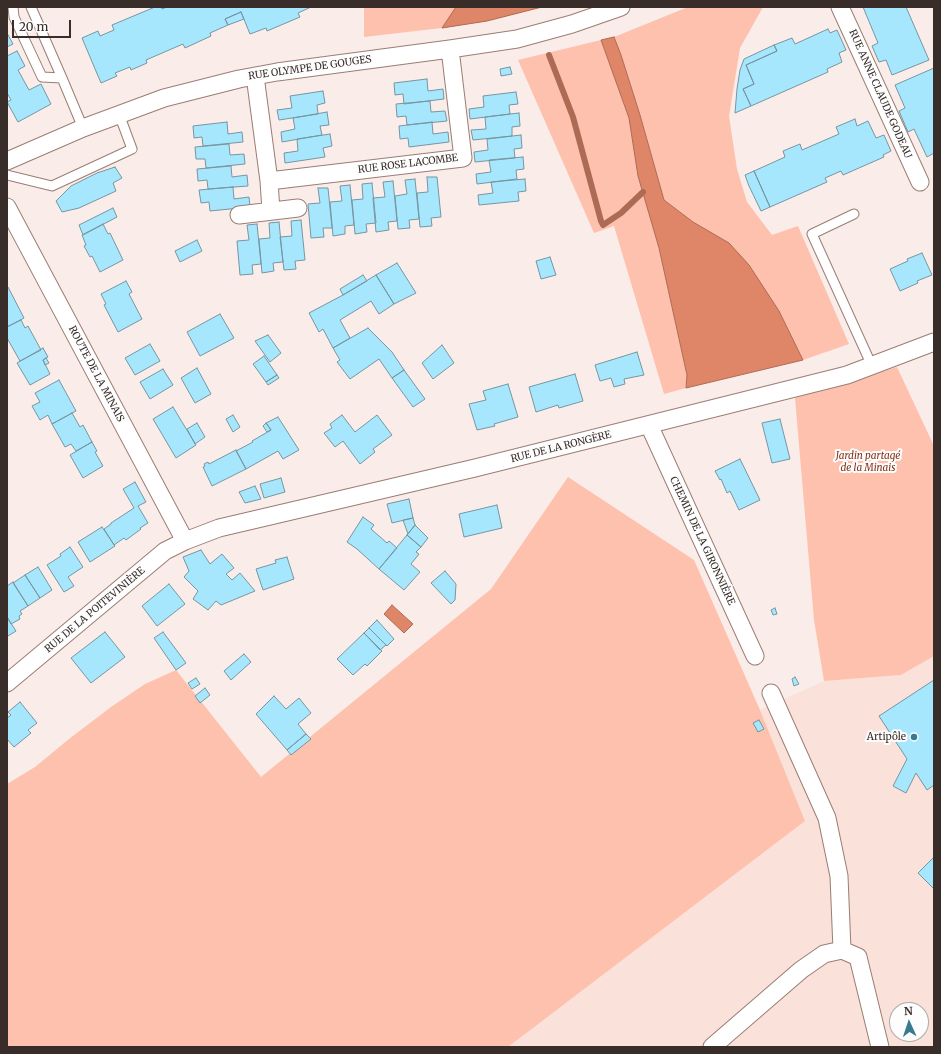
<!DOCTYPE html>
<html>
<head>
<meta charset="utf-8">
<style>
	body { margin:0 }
	#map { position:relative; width:941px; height:1054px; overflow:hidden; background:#faece8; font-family:Merriweather,serif }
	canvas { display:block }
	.frame { position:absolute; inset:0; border:8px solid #392d29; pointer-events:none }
	.north { position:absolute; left:889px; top:1002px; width:40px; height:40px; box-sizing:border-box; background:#fdfdfd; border:1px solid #afaaa8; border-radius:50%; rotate:357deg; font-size:11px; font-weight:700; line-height:16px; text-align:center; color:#392d29 }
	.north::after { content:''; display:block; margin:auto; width:14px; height:18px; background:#3a7a8e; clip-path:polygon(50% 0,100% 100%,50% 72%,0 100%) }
	.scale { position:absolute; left:12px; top:20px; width:59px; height:18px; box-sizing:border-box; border:2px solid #392d29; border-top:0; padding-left:5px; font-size:12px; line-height:14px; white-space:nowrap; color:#392d29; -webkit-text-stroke:3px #fdfdfd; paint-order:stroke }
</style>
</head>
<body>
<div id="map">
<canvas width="941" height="1054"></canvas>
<div class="frame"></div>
<div class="north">N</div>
<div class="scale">20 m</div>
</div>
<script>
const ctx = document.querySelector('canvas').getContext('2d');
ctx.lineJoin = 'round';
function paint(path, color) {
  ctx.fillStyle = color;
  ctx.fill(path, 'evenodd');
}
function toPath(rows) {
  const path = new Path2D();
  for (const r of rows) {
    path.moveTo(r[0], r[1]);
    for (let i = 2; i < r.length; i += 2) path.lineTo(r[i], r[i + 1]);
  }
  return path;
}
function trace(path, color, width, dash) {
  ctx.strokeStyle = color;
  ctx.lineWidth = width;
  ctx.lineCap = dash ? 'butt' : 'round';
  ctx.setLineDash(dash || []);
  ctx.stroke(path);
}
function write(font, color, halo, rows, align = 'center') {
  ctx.font = font + ' Merriweather,serif';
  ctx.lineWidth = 4;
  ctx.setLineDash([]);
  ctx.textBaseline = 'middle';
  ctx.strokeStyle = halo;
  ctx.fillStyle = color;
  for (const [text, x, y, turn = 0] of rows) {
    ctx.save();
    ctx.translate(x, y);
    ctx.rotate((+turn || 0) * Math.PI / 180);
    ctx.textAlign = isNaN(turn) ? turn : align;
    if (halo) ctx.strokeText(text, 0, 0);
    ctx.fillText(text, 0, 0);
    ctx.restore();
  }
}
const built = toPath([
	[934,656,934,1047,508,1047,805,821,760,710,824,681,901,675],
	[897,1010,921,1010,921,1034,897,1034]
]);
const green = toPath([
	[364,7,542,7,487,21,442,28,364,37],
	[688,7,763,7,740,48,729,116,737,169,747,202,772,235,798,226,849,344,803,360,779,311,693,222,664,200,640,115,621,55,614,37],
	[601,40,629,118,638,176,659,248,687,375,686,388,664,394,614,226,594,233,518,60],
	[897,367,934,446,934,656,901,675,824,681,814,620,795,398],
	[568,477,694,560,760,710,805,821,508,1047,7,1047,7,784,35,767,69,739,111,707,145,684,176,670,261,777,491,589]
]);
const water = toPath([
	[456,7,542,7,487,21,442,28,456,7],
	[614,37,621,55,640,115,664,200,693,222,729,243,749,265,779,311,803,360,686,388,687,375,659,248,638,176,629,118,601,40,614,37],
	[392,605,413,624,404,633,384,614,392,605]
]);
const stream = toPath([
	[549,55,573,117,601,221,603,225,621,213,643,192]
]);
const building = toPath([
	[155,7,161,7,162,9,167,7,311,7,298,13,300,17,267,31,266,28,250,34,241,12,225,19,228,25,210,33,211,36,185,48,183,44,146,60,147,63,131,70,130,67,115,73,117,76,101,83,82,38,98,31,100,36,114,30,112,25,155,7],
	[863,7,906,7,929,60,892,75,886,60,879,62,872,46,878,43,863,7],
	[241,12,244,19,228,25,225,19,241,12],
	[828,29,830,33,837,30,846,50,839,53,842,62,827,69,828,72,751,106,743,89,754,84,746,65,777,51,774,45,792,38,795,44,828,29],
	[7,33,13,44,7,47,7,33],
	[774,45,777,51,746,65,754,84,743,89,751,106,735,113,737,89,740,70,744,59,774,45],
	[17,51,25,66,18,70,29,90,41,84,51,104,18,122,7,102,11,100,7,93,7,56,17,51],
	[510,67,512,74,501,76,500,69,510,67],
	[934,68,934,153,927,157,914,129,908,132,899,111,905,108,895,85,934,68],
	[427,79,428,91,443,89,444,99,404,104,403,94,395,95,394,83,427,79],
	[323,91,325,103,317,105,318,114,279,120,277,110,292,108,290,96,323,91],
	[516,92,518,104,509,105,510,114,470,119,469,109,484,107,483,96,516,92],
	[430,101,431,112,445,111,447,121,407,125,406,116,397,117,396,104,430,101],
	[327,112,329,125,320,126,322,135,282,142,281,132,295,129,293,118,327,112],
	[519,113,520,126,512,127,512,136,473,140,471,130,486,129,485,117,519,113],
	[855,119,857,126,868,121,876,138,884,135,891,151,883,155,884,157,843,175,841,171,825,178,827,182,770,207,754,171,785,157,783,151,800,144,802,150,839,134,836,127,855,119],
	[227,122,228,134,242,132,243,142,203,146,202,137,194,138,193,126,227,122],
	[432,122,433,134,448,132,449,142,409,147,408,138,400,139,399,126,432,122],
	[330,134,332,146,323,148,325,157,285,163,284,153,298,151,297,139,330,134],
	[521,135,522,148,514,149,515,158,475,162,474,152,488,150,487,139,521,135],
	[229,144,230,155,244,154,245,164,206,168,205,159,196,159,195,147,229,144],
	[523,157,524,169,516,170,517,179,477,184,476,174,491,172,489,160,523,157],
	[231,166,232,177,247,175,248,186,208,189,207,180,198,181,197,169,231,166],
	[115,167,122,178,113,183,116,191,79,208,62,212,56,201,71,186,97,173,115,167],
	[754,171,770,207,761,211,749,186,745,175,754,171],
	[427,177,437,177,441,217,431,218,432,226,420,227,417,193,428,192,427,177],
	[415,179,419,219,409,220,410,228,398,229,395,196,407,194,405,180,415,179],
	[525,179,526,191,518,192,519,201,479,205,478,195,493,193,491,182,525,179],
	[393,181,397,221,388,222,389,230,376,232,373,198,385,197,383,182,393,181],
	[372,183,376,223,366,224,367,232,355,234,352,200,363,199,362,184,372,183],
	[350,185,354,225,345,226,345,234,333,236,330,202,342,201,340,186,350,185],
	[233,187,234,199,249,197,250,207,210,211,209,202,201,203,199,190,233,187],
	[318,188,328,188,332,228,323,228,324,237,311,238,308,204,320,203,318,188],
	[113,208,117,217,83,235,79,225,113,208],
	[301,220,305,260,295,261,296,269,284,270,280,237,292,236,291,221,301,220],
	[279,222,283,262,273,263,274,271,262,273,259,239,270,238,269,223,279,222],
	[103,224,108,234,110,233,123,260,100,272,92,256,90,257,84,246,86,245,82,235,103,224],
	[257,224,261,264,252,265,253,274,240,275,237,241,249,240,247,225,257,224],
	[197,240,202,251,180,262,175,251,197,240],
	[922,253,932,275,917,281,918,283,900,291,890,269,908,261,907,259,922,253],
	[550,257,556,275,541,279,536,261,550,257],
	[397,263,416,293,394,304,376,275,397,263],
	[363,275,367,281,343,295,340,289,363,275],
	[376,275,394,304,379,314,371,301,340,320,350,338,333,348,323,329,319,332,309,313,343,295,376,275],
	[126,281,132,292,129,294,142,319,118,332,104,305,106,304,101,294,126,281],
	[7,287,8,287,24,318,7,327,7,287],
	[220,314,234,338,200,356,187,332,220,314],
	[21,320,25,328,28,326,41,350,20,361,7,338,7,327,21,320],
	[368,328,392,352,404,370,392,378,379,359,350,379,337,362,340,360,333,348,368,328],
	[268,335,281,353,270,362,255,341,268,335],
	[150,344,160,361,135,375,125,358,150,344],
	[442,345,454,363,433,379,422,363,442,345],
	[43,348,48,357,43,360,50,374,30,385,17,363,43,348],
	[637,352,644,375,624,379,625,384,614,387,611,378,600,381,595,365,637,352],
	[264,356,277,375,266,382,253,364,264,356],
	[46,358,49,363,45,365,43,360,46,358],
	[197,368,211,394,195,403,181,378,197,368],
	[163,369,173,385,150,399,140,382,163,369],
	[404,370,425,399,413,407,392,378,404,370],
	[575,374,583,401,559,408,558,405,536,412,529,387,575,374],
	[277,375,279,378,268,385,266,382,277,375],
	[59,380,76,411,52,424,48,415,40,420,32,406,40,402,35,393,59,380],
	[508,384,518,417,494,424,495,426,477,430,469,404,486,400,483,391,508,384],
	[173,407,196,445,176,458,153,419,173,407],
	[72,413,80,427,83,425,92,442,76,451,71,444,65,447,52,424,72,413],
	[233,415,240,427,233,432,226,419,233,415],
	[342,415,355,432,377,415,392,435,373,449,375,452,360,464,343,441,335,447,324,433,332,428,330,424,342,415],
	[278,417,299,450,283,459,278,451,246,469,236,451,253,442,252,441,271,430,266,423,278,417],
	[780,419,790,459,772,463,762,423,780,419],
	[197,423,205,437,195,444,187,429,197,423],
	[266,423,271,430,267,432,263,426,266,423],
	[92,442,97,451,95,452,103,466,83,478,70,455,92,442],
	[236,450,246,469,212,486,203,467,205,466,204,464,208,462,209,464,236,450],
	[740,459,760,500,739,510,730,491,727,493,721,479,720,480,715,471,740,459],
	[281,478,285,492,264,498,260,484,281,478],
	[135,482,146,502,138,506,148,523,140,528,141,529,126,540,124,538,114,545,104,529,111,524,111,523,134,508,123,489,135,482],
	[255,486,261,499,245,503,239,492,255,486],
	[409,499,413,518,392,523,387,504,409,499],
	[497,505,502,528,464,537,459,514,497,505],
	[363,517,374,525,371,529,387,543,389,541,397,548,379,569,357,549,347,542,363,517],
	[413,518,415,525,408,534,403,520,413,518],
	[415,525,428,538,421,547,407,535,415,525],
	[102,527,115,546,90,562,78,542,102,527],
	[407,535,421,547,416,552,419,554,411,564,420,572,404,590,379,569,407,535],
	[70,547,83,567,68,577,74,586,64,592,47,565,61,556,60,554,70,547],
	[201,550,210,564,222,554,234,568,226,574,232,580,240,573,255,591,221,605,216,601,208,610,193,599,198,591,184,577,189,571,183,557,201,550],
	[287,557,294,579,263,590,256,569,276,563,275,560,287,557],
	[38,567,52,590,40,598,25,575,38,567],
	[445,571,456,584,455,600,451,604,431,583,445,571],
	[25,575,40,598,28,606,13,583,25,575],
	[13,582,28,606,20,611,22,614,19,616,20,619,11,624,7,617,7,586,13,582],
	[169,584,185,604,157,626,142,606,169,584],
	[775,608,777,614,773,615,771,610,775,608],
	[7,617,16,631,8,636,7,635,7,617],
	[377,620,394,639,387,646,369,628,377,620],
	[369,628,386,645,380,650,364,633,369,628],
	[105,632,125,657,91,683,71,658,105,632],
	[163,632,186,663,176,670,154,638,163,632],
	[364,633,382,651,367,666,365,664,353,675,337,659,364,633],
	[244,654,251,662,231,680,224,671,244,654],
	[795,677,799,684,794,686,792,679,795,677],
	[196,678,200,684,192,689,188,683,196,678],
	[934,680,934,785,927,790,916,773,906,793,893,786,907,759,879,716,934,680],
	[205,688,210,695,200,703,195,696,205,688],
	[274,696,286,709,299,698,311,713,298,724,306,734,287,750,256,714,274,696],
	[20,702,37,723,28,730,31,733,14,747,7,739,7,718,11,715,8,712,20,702],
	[759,720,764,729,758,732,753,723,759,720],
	[306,734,311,739,291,755,287,750,306,734],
	[934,857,934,889,918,873,934,857]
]);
const service = toPath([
	[13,7,14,17,42,77,62,78],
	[31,7,62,78,83,128],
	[7,175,52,186,132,149,119,114],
	[854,214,812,234,872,366]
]);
const minor = toPath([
	[840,7,920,182],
	[255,76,269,181,463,158,450,49],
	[7,161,83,128,164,98,239,79,277,72,450,49,517,39,572,24,621,7],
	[269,181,271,211],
	[7,207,185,541],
	[239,215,298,208],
	[649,425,755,656],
	[7,683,165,551,185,541,219,528,475,468,847,375,934,342],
	[771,693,827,818,839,876,842,950],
	[712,1047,801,970,824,954,842,950,858,957,880,1047]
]);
const markers = [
	[914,737,4,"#3a7a8e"]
];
const streetNames = [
	["RUE OLYMPE DE GOUGES",310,68,-8],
	["RUE ANNE CLAUDE GODEAU",880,94,66],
	["RUE ROSE LACOMBE",408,164,-7],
	["ROUTE DE LA MINAIS",96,374,62],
	["RUE DE LA RONGÈRE",561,447,-14],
	["CHEMIN DE LA GIRONNIÈRE",702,541,65],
	["RUE DE LA POITEVINIÈRE",95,610,-40]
];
const parkNames = [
	["Jardin partagé",868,456],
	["de la Minais",868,468]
];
const poiNames = [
	["Artipôle",906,737]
];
paint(built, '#fae1d9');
paint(green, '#fec1ae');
paint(water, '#df8568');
trace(water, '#ad6b55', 1);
trace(stream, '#ad6b55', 6);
paint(building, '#a7e7fd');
trace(building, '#7596a1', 1);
trace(service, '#9b7d73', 11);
trace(minor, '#9b7d73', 19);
trace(service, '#fff', 9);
trace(minor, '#fff', 17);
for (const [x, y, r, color] of markers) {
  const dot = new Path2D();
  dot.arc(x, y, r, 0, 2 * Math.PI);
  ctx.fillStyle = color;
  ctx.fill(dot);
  trace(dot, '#fdfdfd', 1.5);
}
write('10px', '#392d29', '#fdfdfd', streetNames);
write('italic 10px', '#833116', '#fdfdfd', parkNames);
write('10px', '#392d29', '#fdfdfd', poiNames, 'right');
</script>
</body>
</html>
